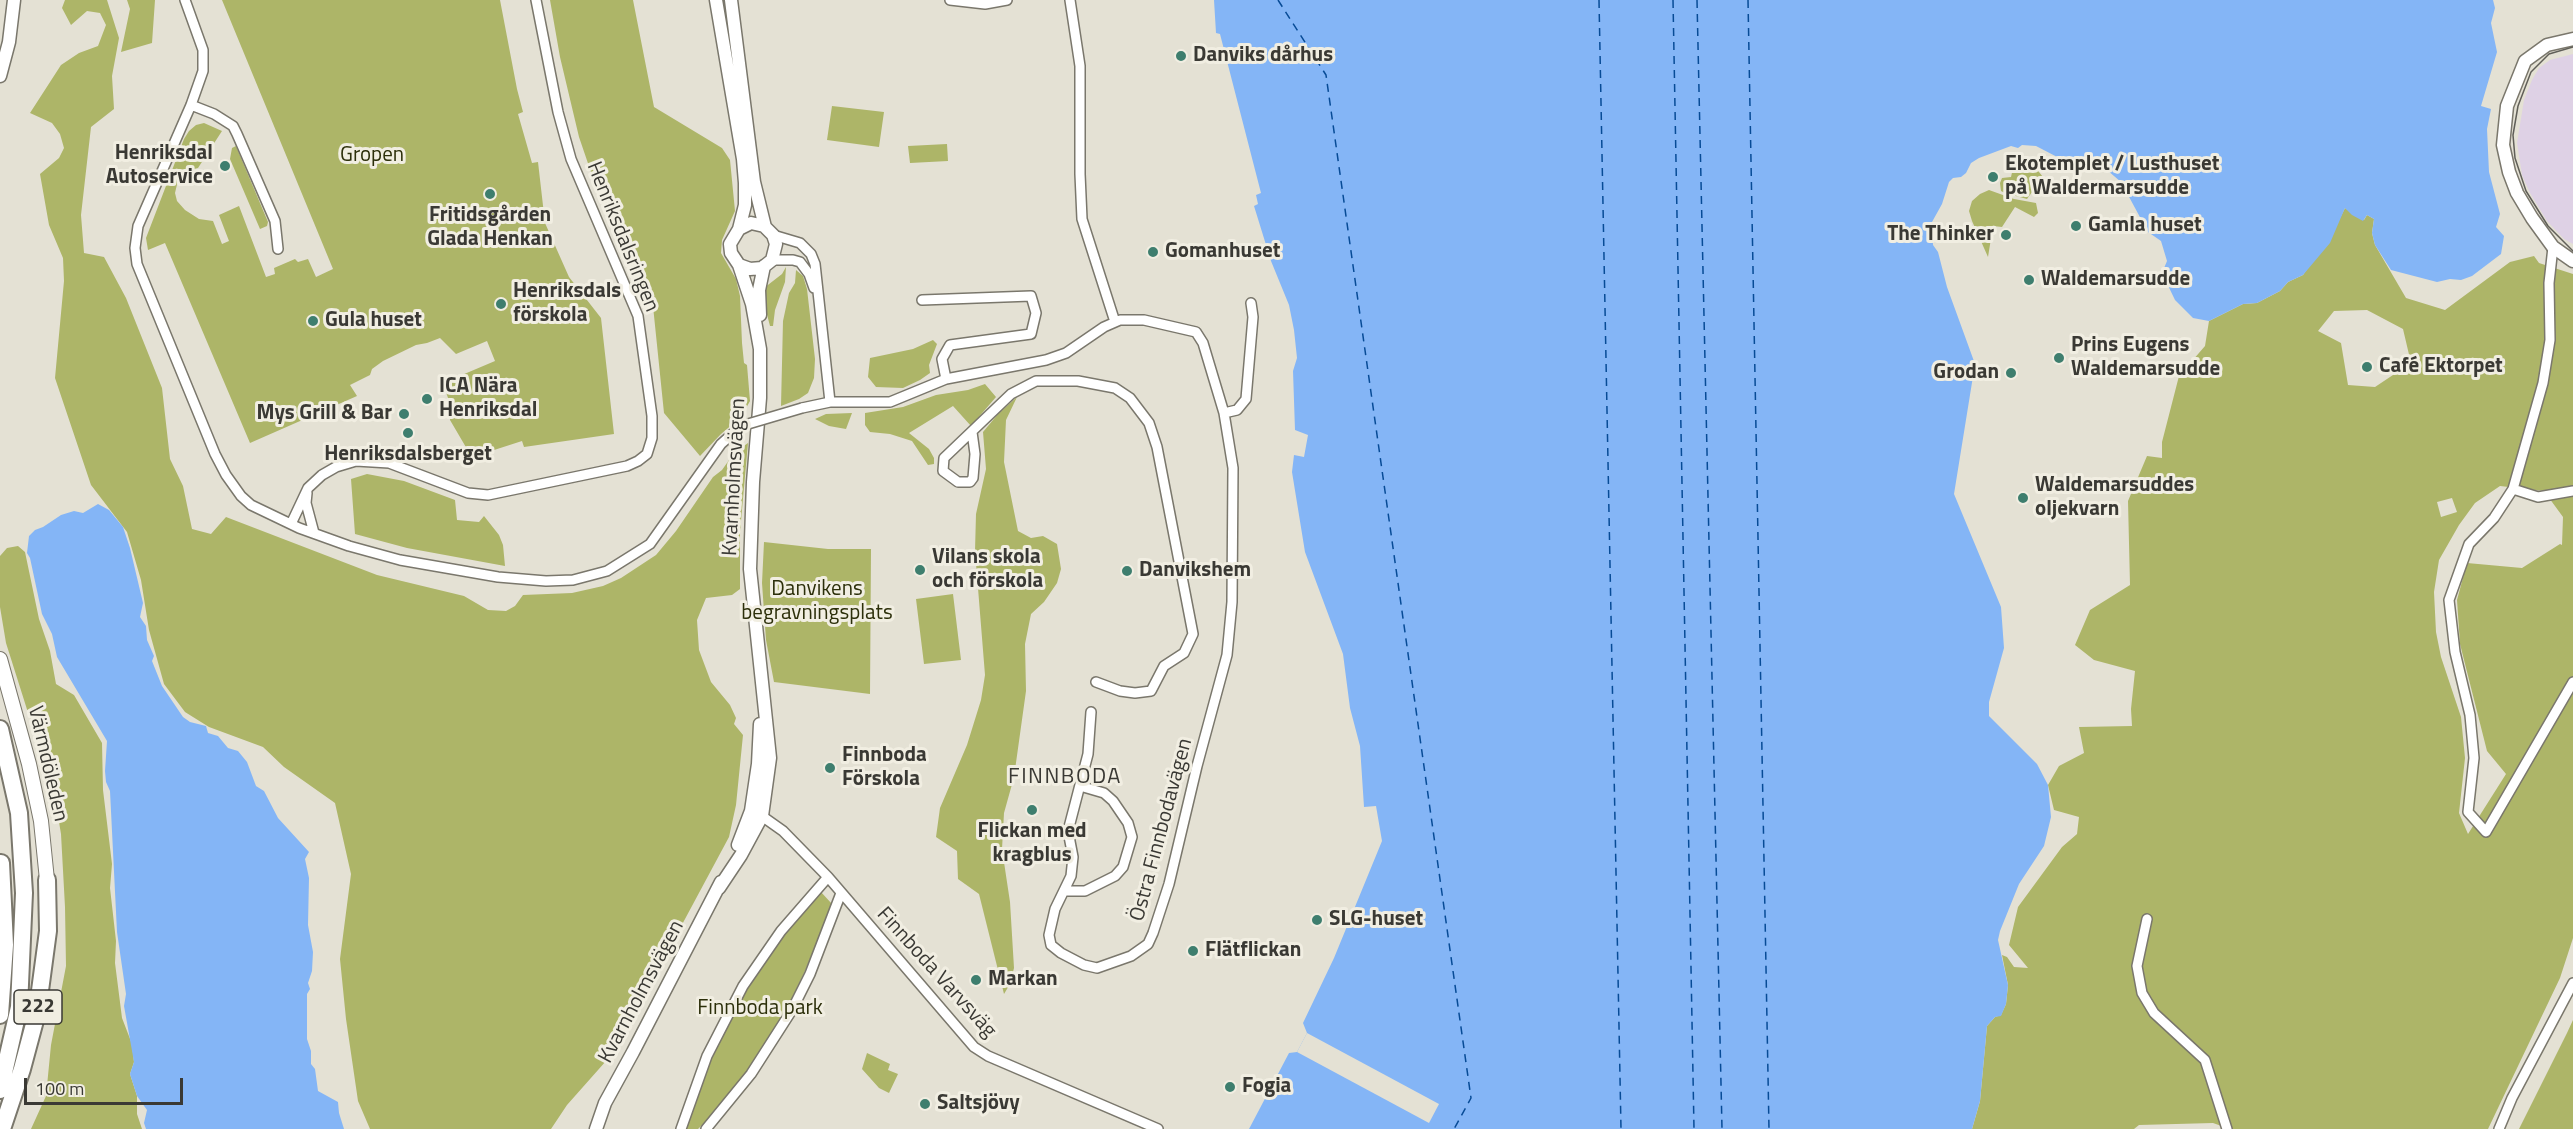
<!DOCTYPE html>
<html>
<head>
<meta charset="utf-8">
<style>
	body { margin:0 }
	#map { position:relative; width:2573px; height:1129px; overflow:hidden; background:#e4e1d4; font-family:"Titillium Web",sans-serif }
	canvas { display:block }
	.scale { position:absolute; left:24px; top:1078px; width:159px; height:27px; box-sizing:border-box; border:3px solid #3a3934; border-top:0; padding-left:8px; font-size:18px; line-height:21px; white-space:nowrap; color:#3a3934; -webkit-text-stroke:4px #f1eee2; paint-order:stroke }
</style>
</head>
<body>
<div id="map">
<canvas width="2573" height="1129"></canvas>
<div class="scale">100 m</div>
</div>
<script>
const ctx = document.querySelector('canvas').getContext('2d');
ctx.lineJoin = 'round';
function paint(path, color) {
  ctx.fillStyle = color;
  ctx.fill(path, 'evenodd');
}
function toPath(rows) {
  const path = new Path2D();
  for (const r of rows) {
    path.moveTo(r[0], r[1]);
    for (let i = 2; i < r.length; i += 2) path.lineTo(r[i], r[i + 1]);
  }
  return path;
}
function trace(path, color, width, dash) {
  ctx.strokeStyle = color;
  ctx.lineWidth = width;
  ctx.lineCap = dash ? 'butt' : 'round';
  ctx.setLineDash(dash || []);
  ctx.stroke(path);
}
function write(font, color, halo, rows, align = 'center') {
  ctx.font = font + ' "Titillium Web",sans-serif';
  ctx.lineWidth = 6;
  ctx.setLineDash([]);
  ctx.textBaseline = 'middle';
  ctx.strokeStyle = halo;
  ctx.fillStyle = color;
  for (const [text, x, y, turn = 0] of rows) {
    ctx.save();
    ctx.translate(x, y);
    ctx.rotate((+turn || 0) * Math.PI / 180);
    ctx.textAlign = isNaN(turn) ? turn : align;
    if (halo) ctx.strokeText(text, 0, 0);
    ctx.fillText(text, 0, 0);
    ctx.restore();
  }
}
const commercial = toPath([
	[2573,54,2573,244,2564,239,2547,221,2530,193,2522,175,2517,143,2524,100,2532,80,2539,68,2550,60]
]);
const green = toPath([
	[65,0,107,0,119,38,112,76,114,109,91,127,81,215,84,253,104,257,126,298,162,388,170,459,183,486,192,529,211,534,226,517,377,575,464,596,488,610,506,611,515,606,523,595,572,593,603,586,621,578,656,555,676,531,713,477,722,470,734,453,748,443,740,532,740,589,732,595,706,598,697,620,699,650,711,682,730,705,736,718,734,724,743,735,736,805,729,837,619,1042,606,1061,567,1105,551,1129,370,1129,358,1101,346,1019,340,959,351,874,335,803,284,767,263,747,209,727,185,712,164,684,149,630,141,580,127,532,91,485,55,378,64,281,63,258,49,225,40,174,59,158,64,148,60,134,52,123,30,113,61,65,79,53,98,46,106,25,100,13,87,11,71,25,62,8],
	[127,0,155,0,152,43,121,52,130,9],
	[222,0,500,0,517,89,523,112,518,114,532,163,538,162,545,223,569,277,601,318,614,434,524,447,522,441,491,451,492,457,471,463,467,449,450,420,449,401,443,383,495,361,487,341,456,354,440,338,427,343,416,345,383,361,372,369,370,375,350,385,357,396,250,443,165,243,148,250,146,238,184,139,189,131,196,125,204,123,222,131,198,168,186,171,179,176,175,193,177,201,185,210,199,219,213,221,222,244,229,241,219,215,239,206,266,277,275,274,274,268,295,259,298,262,308,259,316,277,333,269],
	[550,0,633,0,654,107,722,148,730,160,735,211,722,240,721,253,736,279,740,296,742,343,744,363,747,365,750,401,741,417,721,434,700,456,664,413,653,306,650,307,623,250,593,178,579,137,560,57],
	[832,106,884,112,879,147,827,140],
	[947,144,948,161,910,163,908,146],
	[236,146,268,222,267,226,260,229,230,159,232,148],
	[2026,157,2037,161,2035,167,2043,177,2027,199,2005,193,2001,191,2000,183,2002,178,2011,177,2013,168],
	[1989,190,2014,199,2036,203,2038,213,2034,217,2015,207,2002,227,1993,226,1988,257,1972,221,1969,211,1972,201,1980,194],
	[2345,208,2364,220,2367,215,2374,219,2372,233,2375,245,2406,298,2445,310,2510,262,2534,256,2539,263,2573,274,2573,938,2560,978,2488,1129,2230,1129,2213,1123,2139,1125,2134,1129,1972,1129,1980,1101,1987,1026,1995,1017,2001,1015,2006,1004,2008,985,2002,955,2007,957,2014,967,2028,968,2009,945,2018,907,2062,847,2077,834,2079,817,2054,810,2048,785,2059,766,2084,753,2079,727,2132,726,2131,709,2135,671,2094,660,2075,645,2090,610,2130,585,2128,501,2147,456,2162,458,2162,442,2179,376,2205,346,2209,321,2243,304,2257,303,2280,291,2288,282,2303,275,2337,224],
	[2367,310,2403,329,2411,363,2375,387,2348,385,2341,343,2318,331,2334,311],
	[2500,486,2544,491,2563,517,2562,545,2560,544,2522,568,2467,563,2457,600,2460,644,2487,751,2506,774,2468,834,2459,813,2465,758,2461,717,2441,657,2436,632,2434,592,2439,560,2459,525,2475,503],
	[2452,498,2457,512,2441,517,2437,502],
	[786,267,785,282,775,310,773,326,770,326,764,303,764,288,782,274],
	[796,270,803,276,807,289,815,359,814,378,808,393,799,399,781,406,783,321,789,293,795,283],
	[933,340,937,344,929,365,930,373,920,380,903,388,876,387,868,377,870,358,913,349],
	[985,384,996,397,971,426,953,406,909,433,929,449,934,458,934,464,928,465,912,441,890,434,870,432,865,425,865,413,903,407,936,395,968,390],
	[1017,397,1006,420,1004,462,1018,531,1031,538,1043,536,1057,544,1061,569,1057,583,1044,602,1031,614,1025,644,1026,691,1014,777,1004,813,1002,849,1010,902,1014,968,1010,984,1004,994,979,894,958,879,957,851,936,837,940,808,967,745,981,700,985,675,975,551,976,514,986,469,983,432,998,414],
	[852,413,846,429,829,426,815,419,826,414],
	[367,474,404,481,455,500,457,520,479,522,484,516,499,535,503,545,505,566,407,548,355,534,351,479],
	[764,542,828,549,871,549,870,694,774,682,766,640,762,583],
	[18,546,25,552,39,619,50,651,56,684,74,695,102,743,103,790,112,864,110,888,116,941,115,963,122,1018,132,1044,134,1062,130,1074,137,1096,137,1114,142,1129,31,1129,46,1096,51,1045,66,966,65,907,61,834,55,798,6,643,0,607,0,556,7,548],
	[953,594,961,660,924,664,916,599],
	[821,892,832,904,805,971,785,1012,764,1048,719,1108,698,1129,685,1129,713,1050,741,995,767,955],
	[2573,1020,2573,1129,2519,1129,2567,1033],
	[867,1053,890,1064,888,1070,898,1074,889,1093,879,1088,862,1069]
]);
const water = toPath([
	[1214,0,2493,0,2495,8,2491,23,2497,52,2481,106,2491,109,2487,129,2489,172,2500,214,2496,227,2504,236,2501,254,2472,276,2461,280,2450,279,2437,282,2391,270,2375,245,2372,233,2374,219,2367,215,2363,221,2352,215,2345,208,2330,243,2303,275,2288,282,2280,291,2257,303,2243,304,2209,321,2193,318,2175,300,2162,273,2167,261,2161,241,2148,232,2121,182,2107,170,2063,160,2036,146,2022,145,2018,148,2011,146,1979,158,1971,163,1966,173,1961,177,1953,178,1949,182,1942,204,1932,222,1933,245,1938,252,1947,287,1975,364,1954,494,2001,607,2004,648,1989,702,1989,716,2037,764,2048,785,2051,817,2044,846,2019,884,2000,931,1998,940,2008,985,2006,1004,2001,1016,1995,1017,1987,1026,1980,1101,1972,1129,1249,1129,1289,1053,1297,1052,1307,1033,1303,1023,1334,958,1382,841,1376,806,1364,807,1360,746,1350,708,1343,654,1305,552,1292,472,1294,455,1304,457,1308,435,1295,430,1293,371,1297,358,1294,330,1289,305,1271,261,1254,206,1258,204,1256,195,1261,193,1220,34,1216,33],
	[98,504,109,510,123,527,130,548,143,603,140,617,146,626,147,640,154,656,152,661,162,686,183,717,190,722,206,726,208,733,218,736,228,748,238,751,247,762,256,786,264,791,278,818,309,852,305,859,309,878,308,925,313,952,312,971,308,983,310,989,307,994,307,1039,311,1051,311,1064,315,1069,318,1091,338,1102,339,1113,344,1129,146,1129,144,1123,147,1110,137,1096,130,1074,134,1062,124,1006,126,994,117,932,110,791,106,782,105,771,107,741,57,657,52,634,42,614,30,558,27,553,29,536,35,530,43,527,61,515,74,511,83,513]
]);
const pier = toPath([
	[1307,1033,1439,1104,1429,1123,1297,1052]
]);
const ferry = toPath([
	[1278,0,1326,75,1471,1098,1454,1129],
	[1599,0,1621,1129],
	[1673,0,1694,1129],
	[1697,0,1722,1129],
	[1748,0,1769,1129]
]);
const street = toPath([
	[185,0,203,50,203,71,191,105,138,226,135,248,137,264,215,454,226,475,241,496,251,505,299,528,349,546,400,560,498,577,546,581,573,580,607,571,650,544,721,444,739,428,748,424],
	[950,0,985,4,1007,0],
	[1070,0,1080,66,1080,174,1082,219,1115,322],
	[191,105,214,114,233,126,237,134,275,221,278,249],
	[773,235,800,243,811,254,815,264,830,402],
	[2553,247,2549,283,2550,340,2543,383,2513,489,2494,518,2469,544,2449,600,2455,652,2470,715,2474,758,2468,812,2486,832,2573,682],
	[772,260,793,260,800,262,809,274,814,288],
	[922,300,1031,296,1036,313,1031,334,950,345,942,359,946,379],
	[802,408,830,402,890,402,946,379,1046,360,1066,353,1104,327,1120,320,1144,320,1196,332,1203,343,1224,413,1233,468,1232,602,1227,655,1197,766,1169,884,1153,933,1148,944,1131,956,1097,968,1084,965,1061,953,1051,945,1049,935,1055,909,1071,876,1073,857,1068,831,1088,754,1091,712],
	[1224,413,1237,410,1246,399,1253,317,1251,303],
	[972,432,975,454,973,478,970,482,958,482,943,471,944,458,1011,394,1036,381,1078,381,1115,388,1130,398,1149,423,1157,447,1193,634,1184,653,1164,666,1151,691,1135,693,1120,691,1096,682],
	[2513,489,2538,497,2573,491],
	[307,493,306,503,314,533],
	[291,524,308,488,322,475,336,467,356,461,389,463,468,493,488,495,627,466,638,461,647,454,652,438,652,416,638,316,571,159,558,112,536,0],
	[759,814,783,831,828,877,974,1047,988,1056,1158,1129],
	[1064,891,1085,891,1115,876,1123,867,1132,837,1128,823,1113,801,1104,793,1080,786],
	[2147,919,2137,966,2142,993,2154,1013,2205,1060,2227,1129],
	[681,1129,707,1056,743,986,781,931,828,877],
	[706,1129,751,1074,792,1010,810,974,841,893],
	[2499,1129,2512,1098,2573,983]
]);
const secondary = toPath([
	[716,0,743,159,745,183,745,205,739,229,730,244,731,253,739,265,752,304,760,349,760,398,753,482,750,569,770,758,762,816,741,855,719,888],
	[731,0,754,182,765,227],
	[2573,39,2547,45,2525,61,2507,106,2503,145,2509,172,2517,193,2532,218,2553,247,2573,261],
	[0,76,9,42,14,0],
	[739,229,751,223,764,226,773,235,776,244,772,260,762,268,750,269,739,265],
	[760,315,759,290,764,266],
	[738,845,751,811,758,764,760,724],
	[596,1129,605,1103,633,1052,721,882]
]);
const primary = toPath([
	[0,659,29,764,41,821,47,880]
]);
const highway = toPath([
	[0,729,19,813,24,893,19,1007,0,1090],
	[0,1015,5,945,1,863],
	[2,1129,22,1069,37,1013,48,931,47,880]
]);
const tram = toPath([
	[2573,47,2549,54,2531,72,2518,106,2513,135,2515,158,2526,191,2548,226,2573,251]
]);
const streetBridge = toPath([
	[748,424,802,408]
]);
const markers = [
	[1181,56,6,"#3e7e6e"],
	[225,166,6,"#3e7e6e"],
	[1993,177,6,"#3e7e6e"],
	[490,194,6,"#3e7e6e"],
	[2076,226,6,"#3e7e6e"],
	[2006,235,6,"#3e7e6e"],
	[1153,252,6,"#3e7e6e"],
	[2029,280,6,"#3e7e6e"],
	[501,304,6,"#3e7e6e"],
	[313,321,6,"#3e7e6e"],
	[2059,358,6,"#3e7e6e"],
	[2367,367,6,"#3e7e6e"],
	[2011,373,6,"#3e7e6e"],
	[427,399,6,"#3e7e6e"],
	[404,414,6,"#3e7e6e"],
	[408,433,6,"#3e7e6e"],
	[2023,498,6,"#3e7e6e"],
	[920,570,6,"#3e7e6e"],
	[1127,571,6,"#3e7e6e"],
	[830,768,6,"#3e7e6e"],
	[1032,810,6,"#3e7e6e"],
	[1317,920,6,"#3e7e6e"],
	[1193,951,6,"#3e7e6e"],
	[976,980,6,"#3e7e6e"],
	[1230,1087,6,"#3e7e6e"],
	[925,1104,6,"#3e7e6e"]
];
const shields = [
	[38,1007,48]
];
const shieldNames = [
	["222",38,1007]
];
const poiNames = [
	["Danviks dårhus",1193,56],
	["Henriksdal",213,154,"right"],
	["Autoservice",213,178,"right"],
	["Ekotemplet / Lusthuset",2005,165],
	["på Waldermarsudde",2005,189],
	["Fritidsgården",490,216,"center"],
	["Glada Henkan",490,240,"center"],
	["Gamla huset",2088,226],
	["The Thinker",1994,235,"right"],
	["Gomanhuset",1165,252],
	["Waldemarsudde",2041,280],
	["Henriksdals",513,292],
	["förskola",513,316],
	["Gula huset",325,321],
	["Prins Eugens",2071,346],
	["Waldemarsudde",2071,370],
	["Café Ektorpet",2379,367],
	["Grodan",1999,373,"right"],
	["ICA Nära",439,387],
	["Henriksdal",439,411],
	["Mys Grill & Bar",392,414,"right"],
	["Henriksdalsberget",408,455,"center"],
	["Waldemarsuddes",2035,486],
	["oljekvarn",2035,510],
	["Vilans skola",932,558],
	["och förskola",932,582],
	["Danvikshem",1139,571],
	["Finnboda",842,756],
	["Förskola",842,780],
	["Flickan med",1032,832,"center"],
	["kragblus",1032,856,"center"],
	["SLG-huset",1329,920],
	["Flätflickan",1205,951],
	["Markan",988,980],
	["Fogia",1242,1087],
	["Saltsjövy",937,1104]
];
const parkNames = [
	["Gropen",372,156],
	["Danvikens",817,590],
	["begravningsplats",817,614],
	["Finnboda park",760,1009]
];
const streetNames = [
	["Henriksdalsringen",622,237,68],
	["Kvarnholmsvägen",735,477,-87],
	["Värmdöleden",47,764,77],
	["Östra Finnbodavägen",1162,830,-75],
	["Finnboda Varvsväg",936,973,48],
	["Kvarnholmsvägen",642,992,-62]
];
const neighbourhoodNames = [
	["FINNBODA",1065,778]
];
paint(commercial, '#ded1e5');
paint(green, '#adb568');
paint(water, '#84b5f6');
paint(pier, '#e4e1d4');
trace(ferry, '#074b96', 1.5, [8, 6]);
trace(street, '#7a776c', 12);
trace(secondary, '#7a776c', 15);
trace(primary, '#7a776c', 16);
trace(highway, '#7a776c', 20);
trace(street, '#fff', 9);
trace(secondary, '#fff', 12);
trace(primary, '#fff', 14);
trace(highway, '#fff', 16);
trace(tram, '#605f58', 1.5);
trace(streetBridge, '#7a776c', 12, []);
trace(streetBridge, '#fff', 9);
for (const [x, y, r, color] of markers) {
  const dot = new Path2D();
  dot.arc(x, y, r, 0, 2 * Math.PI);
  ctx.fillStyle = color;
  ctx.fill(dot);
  trace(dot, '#f1eee2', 2);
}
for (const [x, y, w] of shields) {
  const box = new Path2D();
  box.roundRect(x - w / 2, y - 17, w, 34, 4.5);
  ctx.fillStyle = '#f1eee2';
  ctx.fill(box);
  trace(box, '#3a3934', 1.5);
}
write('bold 20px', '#3a3934', null, shieldNames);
write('bold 21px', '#3a3934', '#f1eee2', poiNames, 'left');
write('21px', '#2c2f0a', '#f1eee2', parkNames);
write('21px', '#3a3934', '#f1eee2', streetNames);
ctx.letterSpacing = '1.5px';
write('22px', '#3a3934', '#f1eee2', neighbourhoodNames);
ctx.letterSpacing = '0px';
</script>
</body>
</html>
